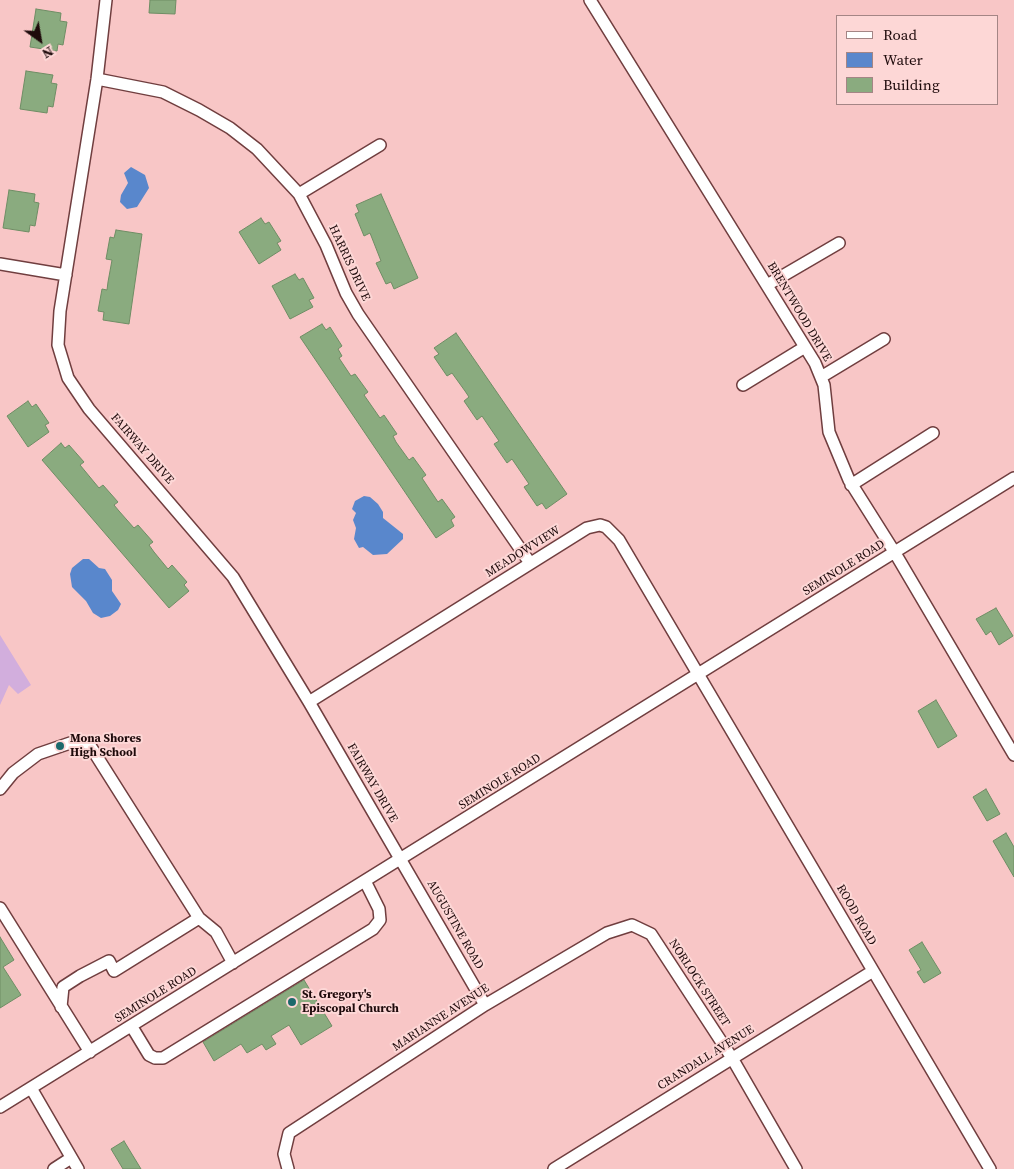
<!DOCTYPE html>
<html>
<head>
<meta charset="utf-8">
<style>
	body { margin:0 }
	#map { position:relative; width:1014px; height:1169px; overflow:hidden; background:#f8c6c6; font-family:"Source Serif 4",serif }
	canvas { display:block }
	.legend { position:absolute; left:836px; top:15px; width:162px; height:90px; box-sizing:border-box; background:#fdd7d6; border:1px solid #a48585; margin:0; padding:6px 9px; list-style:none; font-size:15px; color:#1e0a0b }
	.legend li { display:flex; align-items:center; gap:10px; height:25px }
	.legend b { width:25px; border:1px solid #a48585 }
	.north { position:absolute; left:15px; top:15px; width:50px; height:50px; -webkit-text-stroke:4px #fdd7d6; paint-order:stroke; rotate:148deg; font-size:14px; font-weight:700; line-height:20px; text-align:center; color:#1e0a0b }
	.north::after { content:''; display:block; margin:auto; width:18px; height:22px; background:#1e0a0b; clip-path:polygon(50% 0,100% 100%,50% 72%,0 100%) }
</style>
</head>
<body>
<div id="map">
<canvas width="1014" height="1169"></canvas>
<ul class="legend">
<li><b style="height:6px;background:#fff"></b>Road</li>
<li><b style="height:14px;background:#5987cc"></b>Water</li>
<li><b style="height:14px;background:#8aab7f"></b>Building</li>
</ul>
<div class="north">N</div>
</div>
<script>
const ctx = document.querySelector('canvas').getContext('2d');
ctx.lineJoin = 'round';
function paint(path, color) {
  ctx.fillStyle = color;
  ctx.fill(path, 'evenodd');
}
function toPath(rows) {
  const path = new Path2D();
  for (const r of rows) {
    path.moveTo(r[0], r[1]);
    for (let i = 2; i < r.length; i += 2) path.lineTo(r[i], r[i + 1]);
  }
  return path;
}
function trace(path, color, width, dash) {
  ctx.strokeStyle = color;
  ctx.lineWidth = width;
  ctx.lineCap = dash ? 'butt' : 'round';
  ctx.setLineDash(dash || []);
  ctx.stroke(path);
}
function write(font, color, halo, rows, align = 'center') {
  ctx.font = font + ' "Source Serif 4",serif';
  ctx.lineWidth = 4;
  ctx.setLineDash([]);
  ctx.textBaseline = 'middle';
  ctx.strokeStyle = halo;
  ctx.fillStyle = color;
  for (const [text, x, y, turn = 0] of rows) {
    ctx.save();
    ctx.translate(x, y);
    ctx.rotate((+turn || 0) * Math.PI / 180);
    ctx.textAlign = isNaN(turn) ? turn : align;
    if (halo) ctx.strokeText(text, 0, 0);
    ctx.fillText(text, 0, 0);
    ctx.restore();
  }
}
const green = toPath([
	[0,635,31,685,18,694,9,685,0,705]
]);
const water = toPath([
	[131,167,145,175,149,188,137,207,127,209,120,202,121,195,128,183,124,173],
	[364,496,370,497,378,504,383,512,383,518,403,534,403,539,387,554,373,555,363,547,359,548,354,539,356,528,353,520,356,513,352,509,355,501],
	[83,559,89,559,99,568,105,569,112,580,112,591,121,604,118,610,110,616,101,618,93,613,86,601,72,587,70,574,72,568]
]);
const building = toPath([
	[150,0,176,0,175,14,149,13,150,0],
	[36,9,61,13,60,21,67,22,63,45,58,44,57,51,30,47,36,9],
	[26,71,53,75,51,83,57,84,53,107,48,106,47,113,20,109,26,71],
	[9,190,35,194,34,202,39,203,35,226,30,225,29,232,3,228,9,190],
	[381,194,418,278,394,289,391,282,386,284,376,263,381,261,370,233,364,236,355,214,359,212,356,205,381,194],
	[261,218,265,224,269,222,281,241,277,243,281,250,259,264,239,232,261,218],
	[116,230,142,234,129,324,103,320,104,312,98,311,102,289,107,290,108,282,112,260,106,259,110,237,114,238,116,230],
	[295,274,299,280,303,278,314,298,309,300,313,307,290,319,272,286,295,274],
	[322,324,326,330,330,327,342,346,338,349,342,356,339,358,351,376,355,374,368,392,364,395,380,418,384,415,397,434,393,436,396,442,409,460,413,457,426,475,422,478,438,502,442,499,455,517,451,520,454,526,436,538,300,337,322,324],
	[456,333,567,494,546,509,542,503,537,506,524,487,529,484,512,459,507,463,494,444,499,441,486,422,482,416,477,420,464,401,469,397,465,391,452,373,447,376,434,357,439,354,434,348,456,333],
	[28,401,32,407,36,404,49,423,45,425,49,432,28,447,7,416,28,401],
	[61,443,65,448,69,445,84,462,80,465,99,488,103,485,118,502,114,505,119,511,134,528,138,525,153,542,149,545,154,552,168,569,172,565,187,582,184,585,189,591,169,608,42,460,61,443],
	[996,608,1013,636,999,645,991,631,986,635,976,619,996,608],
	[936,700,957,736,938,748,918,711,936,700],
	[986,789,1000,814,987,821,973,797,986,789],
	[1006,833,1014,847,1014,877,993,841,1006,833],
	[0,937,14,960,3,967,21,995,0,1008,0,937],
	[922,942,941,973,924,983,917,972,921,970,909,950,922,942],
	[304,980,332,1026,301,1045,289,1025,271,1036,276,1044,266,1050,262,1044,247,1053,241,1044,214,1061,203,1042,304,980],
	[124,1141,141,1169,123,1169,111,1149,124,1141]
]);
const minor = toPath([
	[106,0,97,79,60,311,58,345,68,378,89,409,233,577,309,702,485,1005],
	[590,0,815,363,824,385,829,432,849,480,895,553,1014,755],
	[97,79,163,92,199,110,230,128,257,149,299,194,326,245,346,293,358,314,530,563],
	[299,194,380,145],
	[0,264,66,275],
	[767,285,839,243],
	[821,377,884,339],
	[743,385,805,347],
	[851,485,933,433],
	[309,702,587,528,600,525,606,527,619,540,990,1169],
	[0,789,13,773,38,754,76,741,89,744,199,918,216,932,233,963],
	[0,908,90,1052],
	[61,1007,63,987,80,976,109,961,114,971,199,918],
	[132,1027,149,1055,155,1058,163,1058,373,929,380,920,379,909,365,881],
	[31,1088,78,1169],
	[0,1107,1014,478],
	[54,1169,71,1158],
	[288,1169,284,1154,289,1133,485,1005,607,933,632,925,651,934,732,1058,796,1169],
	[554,1169,873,971]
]);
const markers = [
	[60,746,5,"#1c696c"],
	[292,1002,5,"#1c696c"]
];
const streetNames = [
	["HARRIS DRIVE",349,263,65],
	["BRENTWOOD DRIVE",799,312,59],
	["FAIRWAY DRIVE",142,449,49],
	["MEADOWVIEW",523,552,-32],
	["SEMINOLE ROAD",844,568,-32],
	["SEMINOLE ROAD",500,782,-32],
	["FAIRWAY DRIVE",372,783,60],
	["ROOD ROAD",856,915,60],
	["AUGUSTINE ROAD",455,925,60],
	["NORLOCK STREET",699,983,57],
	["SEMINOLE ROAD",156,995,-32],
	["MARIANNE AVENUE",441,1018,-33],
	["CRANDALL AVENUE",706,1058,-32]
];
const poiNames = [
	["Mona Shores",70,739],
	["High School",70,753],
	["St. Gregory's",302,995],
	["Episcopal Church",302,1009]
];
paint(green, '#d2aedd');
paint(water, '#5987cc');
paint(building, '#8aab7f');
trace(building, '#6e8d64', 1);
trace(minor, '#703e3f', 14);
trace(minor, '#fff', 11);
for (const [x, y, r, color] of markers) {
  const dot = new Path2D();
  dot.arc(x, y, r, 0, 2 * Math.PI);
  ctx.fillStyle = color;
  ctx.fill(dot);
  trace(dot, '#fdd7d6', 2);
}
write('12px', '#1e0a0b', '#fdd7d6', streetNames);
write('bold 12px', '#1e0a0b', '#fdd7d6', poiNames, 'left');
</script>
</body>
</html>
